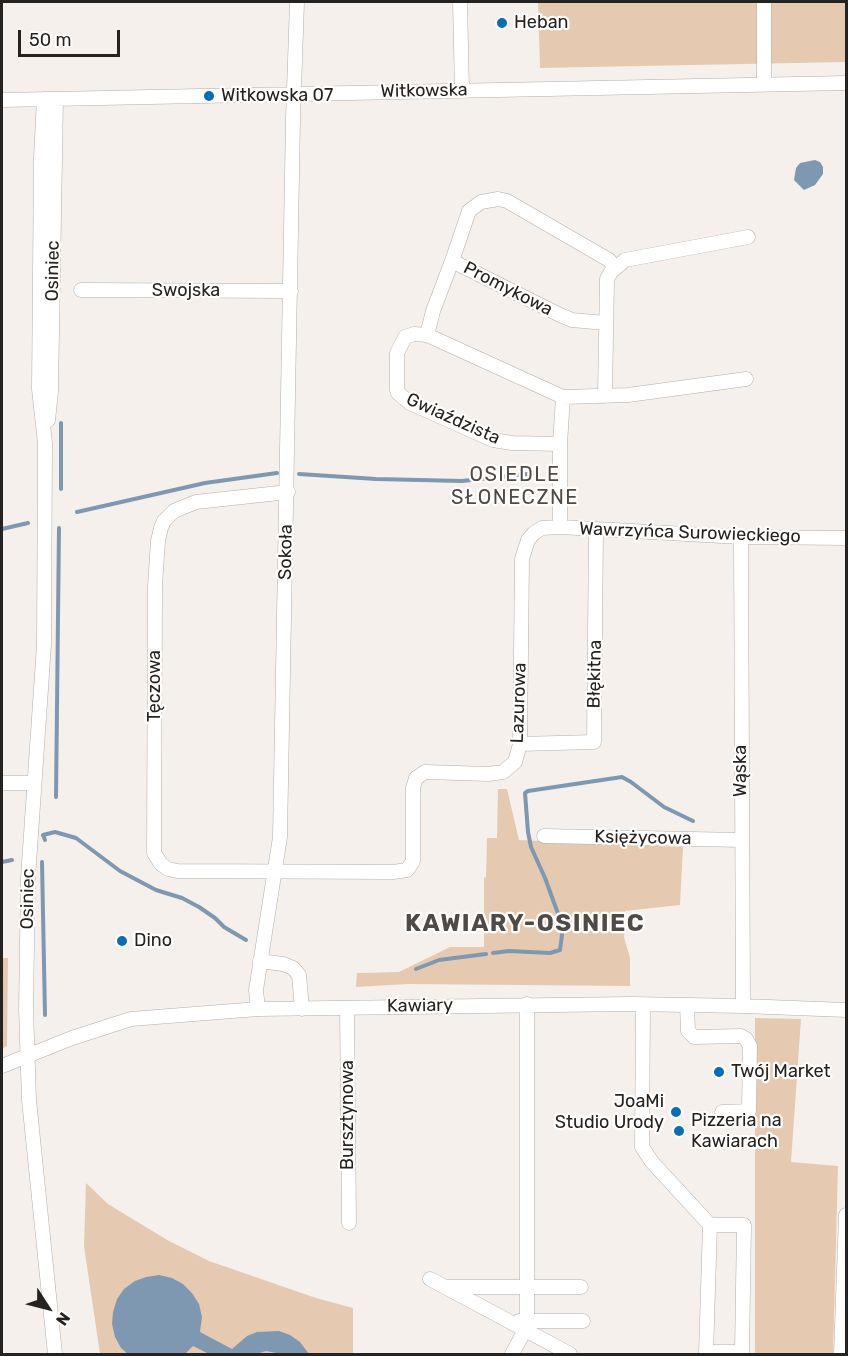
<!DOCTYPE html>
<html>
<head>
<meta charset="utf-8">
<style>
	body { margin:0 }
	#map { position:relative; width:848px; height:1356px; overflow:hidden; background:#f5f0ec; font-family:Rubik,sans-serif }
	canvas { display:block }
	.frame { position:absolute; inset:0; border:3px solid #252322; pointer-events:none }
	.north { position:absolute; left:18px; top:1278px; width:60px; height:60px; -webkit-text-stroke:4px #fffefd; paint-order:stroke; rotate:126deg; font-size:16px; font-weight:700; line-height:24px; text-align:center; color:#252322 }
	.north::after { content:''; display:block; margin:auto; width:21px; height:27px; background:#252322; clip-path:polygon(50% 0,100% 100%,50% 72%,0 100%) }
	.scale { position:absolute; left:18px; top:30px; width:102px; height:27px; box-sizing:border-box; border:3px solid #252322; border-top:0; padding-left:8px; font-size:18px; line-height:21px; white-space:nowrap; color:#252322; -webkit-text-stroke:4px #fffefd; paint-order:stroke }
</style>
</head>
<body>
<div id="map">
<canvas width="848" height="1356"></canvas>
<div class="frame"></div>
<div class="north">N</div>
<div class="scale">50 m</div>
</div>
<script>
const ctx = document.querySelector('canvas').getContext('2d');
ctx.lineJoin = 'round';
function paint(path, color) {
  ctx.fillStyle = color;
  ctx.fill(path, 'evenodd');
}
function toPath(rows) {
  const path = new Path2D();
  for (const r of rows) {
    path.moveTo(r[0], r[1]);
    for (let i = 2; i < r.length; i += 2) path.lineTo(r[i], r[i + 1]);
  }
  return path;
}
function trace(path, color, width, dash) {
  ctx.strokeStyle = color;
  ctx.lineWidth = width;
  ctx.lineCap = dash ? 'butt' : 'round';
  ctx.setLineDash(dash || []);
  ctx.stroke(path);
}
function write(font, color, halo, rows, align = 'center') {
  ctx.font = font + ' Rubik,sans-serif';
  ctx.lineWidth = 4.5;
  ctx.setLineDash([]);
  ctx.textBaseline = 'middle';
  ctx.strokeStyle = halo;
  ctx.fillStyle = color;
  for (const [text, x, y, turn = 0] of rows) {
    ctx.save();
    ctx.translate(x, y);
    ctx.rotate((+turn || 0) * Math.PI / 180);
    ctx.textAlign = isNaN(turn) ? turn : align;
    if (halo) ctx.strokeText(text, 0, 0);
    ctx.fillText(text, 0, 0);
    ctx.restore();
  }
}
const green = toPath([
	[538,2,846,2,846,62,540,68],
	[498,789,507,789,519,840,683,847,680,905,625,911,624,937,630,958,630,986,408,984,356,987,357,973,399,972,450,947,484,947,484,878,486,877,487,838,497,838],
	[2,958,8,958,7,1046,2,1049],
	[755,1018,801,1019,791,1162,838,1166,833,1354,755,1354],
	[86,1183,108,1204,169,1241,209,1261,316,1298,353,1308,353,1354,100,1354,84,1246]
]);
const water = toPath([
	[815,160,820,162,823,167,823,174,815,185,804,190,794,180,796,168,800,163],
	[159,1275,172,1278,183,1284,192,1293,199,1304,202,1317,200,1332,232,1349,247,1336,257,1332,279,1331,290,1335,300,1342,309,1354,282,1354,266,1351,256,1354,209,1354,193,1346,185,1354,128,1354,121,1348,115,1337,112,1324,113,1312,117,1299,124,1289,135,1281,146,1277]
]);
const stream = toPath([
	[61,423,61,489],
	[299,474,376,479,462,481,537,473],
	[77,512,205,483,277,473],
	[2,529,28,523],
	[56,797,59,528],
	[45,840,43,835,55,832,76,838,120,871,156,890,182,898,199,907,215,918,224,927,246,940],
	[2,862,12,860],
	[42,862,45,1015],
	[493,953,509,951,550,953,560,950,562,935,560,919,545,878,531,847,528,832,525,793,528,791,622,777,631,782,664,807,693,821],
	[416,969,439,960,486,954]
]);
const minor = toPath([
	[460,2,462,90],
	[764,2,764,83],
	[44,99,41,158,39,389,45,443,44,645,28,878,26,1009,29,1100,55,1354],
	[2,100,846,83],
	[81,290,291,291],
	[605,323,572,320,560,315,452,261,469,211,481,202,498,199,507,201,609,260,615,267],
	[427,335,433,311,452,261],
	[605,396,607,279,611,272,625,260,748,237],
	[48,420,51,392,56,99],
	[560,444,512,443,493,440,410,403,398,393,397,390,397,353,405,337,414,334,427,335,563,397],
	[288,492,196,502,174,511,164,521,161,528,158,541,155,586,154,853,161,864,168,869,177,871,393,872,407,870,413,861,413,788,416,778,425,772,488,774,503,772,515,762,520,744,522,559,528,540,534,533,542,528,560,527,741,537,846,538],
	[560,527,560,444,563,397,628,395,746,379],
	[741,537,743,1006],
	[520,744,594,742,596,530],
	[2,783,34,783],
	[544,836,741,840],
	[260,961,283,964,293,968,299,975,302,1009],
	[643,1005,642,1147,652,1162,710,1225,706,1354],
	[687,1005,688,1031,694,1037,741,1036,746,1039,750,1046,749,1111,722,1112],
	[347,1008,349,1223],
	[258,1009,256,990,280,837,293,119,297,2],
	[2,1066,72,1038,131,1019,258,1009,631,1004,743,1006,846,1010],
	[430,1279,570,1354],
	[448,1287,581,1287],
	[519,1321,583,1321],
	[707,1352,742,1352,744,1225,710,1225],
	[512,1354,525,1330,527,1321,527,1004],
	[841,1354,846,1215]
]);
const markers = [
	[502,23,6,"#046eba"],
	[209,96,6,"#046eba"],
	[122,941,6,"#046eba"],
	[719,1072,6,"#046eba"],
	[676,1112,6,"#046eba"],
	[679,1131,6,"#046eba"]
];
const poiNames = [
	["Heban",514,23],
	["Witkowska 07",221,96],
	["Dino",134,941],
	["Twój Market",731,1072],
	["JoaMi",664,1102,"right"],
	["Studio Urody",664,1123,"right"],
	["Pizzeria na",691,1121],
	["Kawiarach",691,1142]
];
const streetNames = [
	["Witkowska",424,91,-1],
	["Osiniec",53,271,-89],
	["Promykowa",508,289,27],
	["Swojska",186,291],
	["Gwiaździsta",453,419,24],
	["Wawrzyńca Surowieckiego",690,533,2],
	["Sokoła",286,552,-89],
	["Błękitna",595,674,-89],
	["Tęczowa",155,686,-90],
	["Lazurowa",519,703,-88],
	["Wąska",741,771,-90],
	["Księżycowa",643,838,1],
	["Osiniec",28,899,-89],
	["Kawiary",420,1006,-1],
	["Bursztynowa",348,1115,-90]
];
const neighbourhoodNames = [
	["OSIEDLE",515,475],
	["SŁONECZNE",515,498]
];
const districtNames = [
	["KAWIARY-OSINIEC",525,924]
];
paint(green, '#e5cab1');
paint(water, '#7f98b1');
trace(stream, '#7f98b1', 4);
trace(minor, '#b2aeaa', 15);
trace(minor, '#fff', 14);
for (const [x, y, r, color] of markers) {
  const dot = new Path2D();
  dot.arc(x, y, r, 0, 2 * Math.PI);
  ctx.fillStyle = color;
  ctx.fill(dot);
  trace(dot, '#fffefd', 2);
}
write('18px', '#252322', '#fffefd', poiNames, 'left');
write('18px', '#252322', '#fffefd', streetNames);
ctx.letterSpacing = '1.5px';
write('20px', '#4e4a47', '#fffefd', neighbourhoodNames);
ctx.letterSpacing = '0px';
ctx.letterSpacing = '1.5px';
write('bold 24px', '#4e4a47', '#fffefd', districtNames);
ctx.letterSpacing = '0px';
</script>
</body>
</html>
